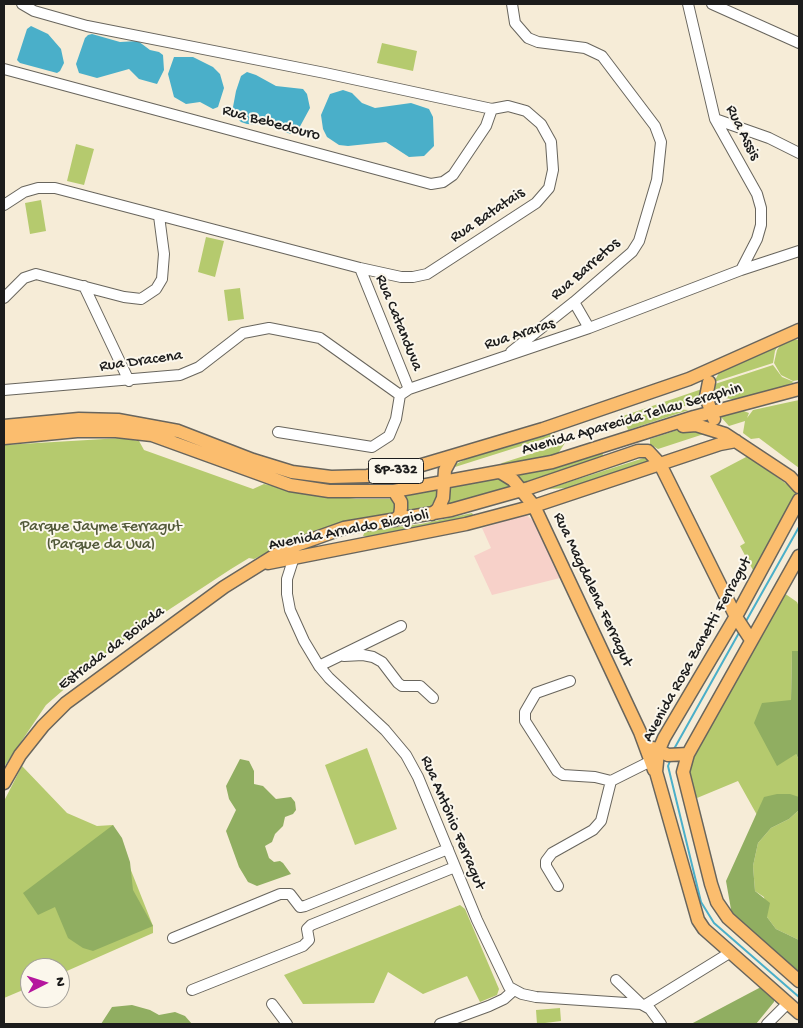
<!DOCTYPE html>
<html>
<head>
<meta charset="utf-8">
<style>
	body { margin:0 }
	#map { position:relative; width:803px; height:1028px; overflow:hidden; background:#f6ecd7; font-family:"Gochi Hand",sans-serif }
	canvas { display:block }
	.frame { position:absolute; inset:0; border:5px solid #1c1c1c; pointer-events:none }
	.north { position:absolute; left:20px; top:958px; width:50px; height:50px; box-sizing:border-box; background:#fbf7ec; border:1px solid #a29f99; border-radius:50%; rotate:85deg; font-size:14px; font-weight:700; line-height:20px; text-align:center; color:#1c1c1c }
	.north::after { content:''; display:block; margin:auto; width:18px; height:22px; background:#b5179e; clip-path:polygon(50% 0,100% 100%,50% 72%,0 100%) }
</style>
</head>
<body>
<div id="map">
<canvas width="803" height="1028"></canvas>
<div class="frame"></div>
<div class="north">N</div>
</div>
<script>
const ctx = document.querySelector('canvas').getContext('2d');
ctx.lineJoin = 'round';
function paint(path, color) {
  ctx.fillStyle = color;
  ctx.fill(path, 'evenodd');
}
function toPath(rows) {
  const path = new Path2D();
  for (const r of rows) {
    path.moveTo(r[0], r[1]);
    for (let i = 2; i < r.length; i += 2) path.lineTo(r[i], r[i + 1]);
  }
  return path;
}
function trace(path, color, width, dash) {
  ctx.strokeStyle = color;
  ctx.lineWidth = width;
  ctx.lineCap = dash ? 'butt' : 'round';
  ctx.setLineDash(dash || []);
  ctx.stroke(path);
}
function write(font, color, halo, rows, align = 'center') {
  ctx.font = font + ' "Gochi Hand",sans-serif';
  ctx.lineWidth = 4;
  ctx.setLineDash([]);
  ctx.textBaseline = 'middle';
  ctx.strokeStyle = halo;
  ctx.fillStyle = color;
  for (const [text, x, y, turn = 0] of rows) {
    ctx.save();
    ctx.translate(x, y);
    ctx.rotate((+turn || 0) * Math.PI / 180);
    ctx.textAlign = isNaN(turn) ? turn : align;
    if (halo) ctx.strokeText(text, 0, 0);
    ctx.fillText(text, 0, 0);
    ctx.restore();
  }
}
const built = toPath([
	[526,515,534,521,560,578,492,595,474,556,491,548,482,528]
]);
const green = toPath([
	[382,43,417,51,413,71,377,63],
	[76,144,94,149,84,185,67,181],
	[41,200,46,231,30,234,25,203],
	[206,237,224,241,215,277,198,272],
	[240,288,244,319,228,321,224,290],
	[793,339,799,340,799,380,793,381,781,375,774,363,777,350,781,344],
	[779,344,775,351,773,363,714,382,720,371],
	[773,365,782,377,794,382,780,388,736,400,720,397,715,392,715,384],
	[702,389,705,405,664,407,620,419,620,417],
	[799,400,799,468,759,438,751,439,743,433,745,421,729,426,721,417,741,410,749,413,747,418,753,410],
	[674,409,689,410,628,430,625,421,649,413],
	[558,427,553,436,455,467,456,464,487,449],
	[684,428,710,432,658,449,650,444,650,439],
	[121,438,139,441,144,450,253,489,264,484,286,489,356,499,395,499,395,513,301,537,254,559,249,558,231,569,144,626,92,665,46,705,4,767,4,445],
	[565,443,557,455,500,465,502,463],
	[602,452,604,458,525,484,517,474],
	[748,456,792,488,795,492,795,499,754,572,740,546,745,543,710,476],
	[647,457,648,462,568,488,547,489],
	[496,476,513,487,445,506,447,485],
	[437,489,438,494,431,506,408,512,405,495],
	[472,513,475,518,368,537,363,536,365,531,421,524],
	[784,593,797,602,799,607,799,651,792,651,791,700,796,754,799,760,799,801,799,797,765,797,757,815,738,781,697,798,693,795,687,772,689,763],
	[367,748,397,829,355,845,325,765],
	[22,766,67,813,97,826,113,825,153,926,153,933,60,974,60,968,30,968,30,987,4,998,4,801],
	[799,810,799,940,776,929,767,917,764,897,755,891,753,866,758,843,771,828,789,819],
	[460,905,465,909,499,989,497,995,480,1002,467,976,423,994,388,972,374,1003,303,1004,284,975],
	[560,1008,561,1021,537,1024,536,1010]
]);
const forest = toPath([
	[792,651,799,651,799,760,796,754,777,766,754,723,762,703,791,700],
	[240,759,249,761,254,771,254,784,263,786,276,799,291,797,295,802,296,810,293,814,285,817,283,826,275,834,272,842,265,846,269,858,274,862,280,861,283,863,291,874,257,886,248,882,239,867,226,831,236,810,229,799,226,786],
	[777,794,790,794,799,797,799,810,789,819,771,828,758,843,753,866,755,891,770,903,767,917,776,929,799,940,799,973,732,915,726,881,764,797],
	[113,825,122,838,130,862,133,890,153,926,93,951,83,948,68,938,55,907,38,915,23,893],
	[761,987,774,998,774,1002,756,1024,691,1024],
	[132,1005,150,1010,159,1015,175,1012,185,1016,192,1024,101,1024,112,1007]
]);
const water = toPath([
	[31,26,48,34,61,49,64,63,60,71,57,73,20,63,17,60,27,29],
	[92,34,120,42,138,41,150,50,159,52,163,55,164,70,157,84,139,79,129,69,97,78,79,73,76,64,85,38,88,35],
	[174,57,193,57,213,67,220,74,224,88,218,107,213,109,200,102,186,104,174,97,168,74],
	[247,72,256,75,276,86,303,89,307,94,310,108,297,132,291,134,265,125,247,124,241,122,236,117,233,107,236,91,241,76],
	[343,90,352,93,362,103,375,108,411,103,429,109,433,117,434,146,424,156,409,157,386,142,348,146,339,145,327,137,323,129,321,115,330,94]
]);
const stream = toPath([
	[745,623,799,527],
	[674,749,740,631],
	[670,761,668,766,701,902,714,923,799,997]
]);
const minor = toPath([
	[688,4,715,119,757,194,761,208,761,225,757,239,741,270],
	[712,4,799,43],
	[4,69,431,184,443,182,453,175,486,126,492,109],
	[715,119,769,138,799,153],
	[4,205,24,192,38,188,55,188,360,268,401,277,413,277,427,274,536,203,549,188,553,170,551,142,541,124,526,111,508,106,492,109,325,73,87,26,34,11,22,4],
	[360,268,409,389],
	[84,286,129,381],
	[4,298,24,278,36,274,124,297,141,299,156,289,162,279,164,254,159,216],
	[574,302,589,328],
	[511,352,574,302,632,252,639,241,657,180,661,142,655,126,602,56,585,48,538,42,528,38,515,23,512,4],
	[4,390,180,375,199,367,243,333,269,328,320,338,400,395],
	[278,432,372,447,389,436,396,419,400,395,409,389,589,328,741,270,799,251],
	[295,554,287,579,287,594,290,610,304,641,319,666,329,678,385,730,406,755,418,777,477,920,509,987,522,994,536,997,641,1004],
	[344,656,363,655,373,657,382,662,398,683,402,686,420,686,433,698],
	[319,666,401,626],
	[570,681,536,693,525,712,525,721,557,771,563,775,595,777,611,781,651,761,654,757],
	[558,886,546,866,546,861,552,853,593,830,601,821,611,781],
	[173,938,280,894,290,894,300,907,305,906,448,849],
	[616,980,641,1004,650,1009,661,1024],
	[192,990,303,946,309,940,307,929,311,925,455,867],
	[272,1004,287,1024],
	[645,1005,731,952],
	[440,1024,489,1006,504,999,514,990],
	[767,1024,788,1003]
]);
const major = toPath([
	[709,382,706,397,714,419],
	[4,426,79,419,118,420,178,431,253,460,292,472,331,477,367,476,405,470,543,429,689,379,799,330],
	[683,426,696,425,725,434,790,477,799,487],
	[4,438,77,431,116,431,152,435,290,485,329,491,394,491,552,462,694,417,799,389],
	[500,472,513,480,534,506,640,732,654,770],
	[394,491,401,502,401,508,400,515,395,520],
	[799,500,739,611,664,738,658,752,656,772,698,920,704,929,799,1013],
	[432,514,438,509,443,498,445,470,452,457],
	[799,556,688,754,683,772,711,884,717,902,728,918,799,981],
	[268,563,466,524,534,506,720,444,736,441],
	[653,748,668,755,688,754],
	[4,783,20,755,43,726,66,703,224,587,285,549,344,528,451,510,529,488,638,451,648,451,660,464,736,617,751,640]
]);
const shields = [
	[396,471,55]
];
const shieldNames = [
	["SP-332",396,471]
];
const streetNames = [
	["Rua Bebedouro",271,124,15],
	["Rua Assis",742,133,63],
	["Rua Batatais",488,216,-34],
	["Rua Barretos",586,270,-41],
	["Rua Catanduva",398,323,68],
	["Rua Araras",520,335,-18],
	["Rua Dracena",141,362,-8],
	["Avenida Aparecida Tellau Seraphin",632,420,-16],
	["Avenida Arnaldo Biagioli",349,531,-11],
	["Rua Magdalena Ferragut",592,590,65],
	["Estrada da Boiada",112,649,-37],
	["Avenida Rosa Zanetti Ferragut",698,650,-61],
	["Rua Antônio Ferragut",452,823,67]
];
const parkNames = [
	["Parque Jayme Ferragut",101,528],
	["(Parque da Uva)",101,546]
];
paint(built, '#f7d1c9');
paint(green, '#b5ca6e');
paint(forest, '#90ae61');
paint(water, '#4aafc9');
trace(stream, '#4aafc9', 2);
trace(minor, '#68655d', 12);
trace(major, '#68655d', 15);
trace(minor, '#fff', 10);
trace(major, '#fbbd6e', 12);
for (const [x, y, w] of shields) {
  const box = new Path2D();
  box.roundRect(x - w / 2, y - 12.5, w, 25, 4);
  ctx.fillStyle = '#fbf7ec';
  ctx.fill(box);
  trace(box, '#1c1c1c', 1);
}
write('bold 15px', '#1c1c1c', null, shieldNames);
write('16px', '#1c1c1c', '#fbf7ec', streetNames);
write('16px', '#525939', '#fbf7ec', parkNames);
</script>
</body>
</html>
